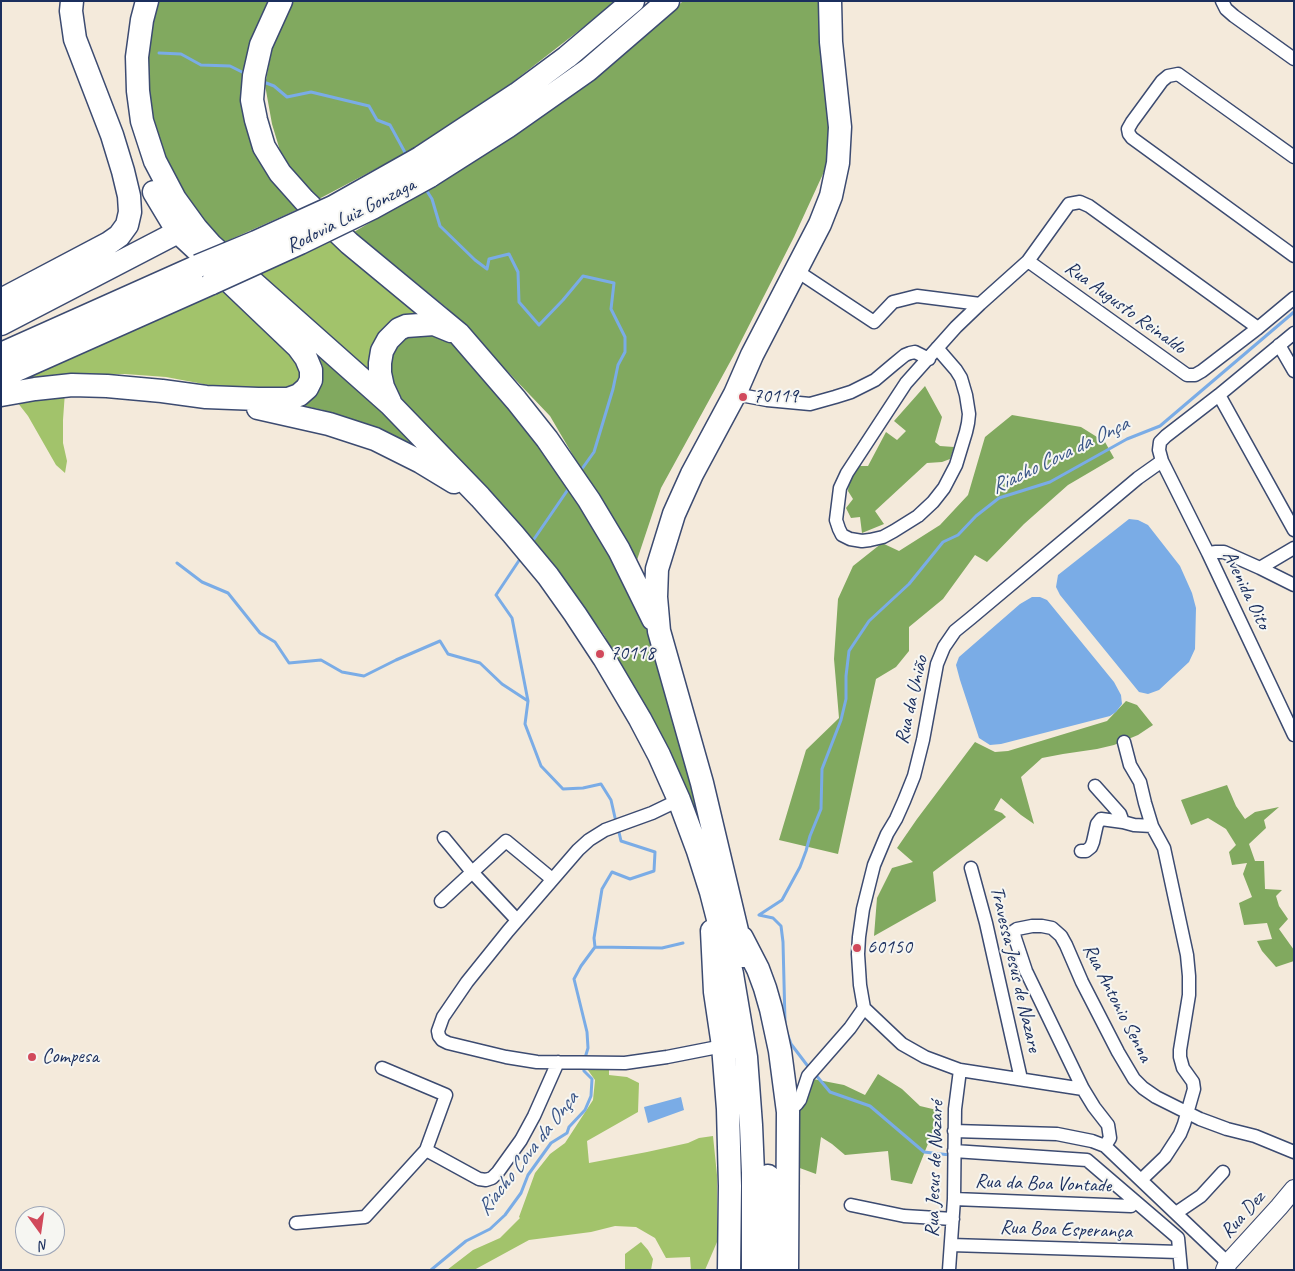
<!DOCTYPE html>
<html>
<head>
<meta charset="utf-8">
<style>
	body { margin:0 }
	#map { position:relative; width:1295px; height:1271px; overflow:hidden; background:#f4eadb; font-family:Caveat,sans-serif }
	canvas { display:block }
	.frame { position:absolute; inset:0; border:2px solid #1b2f5e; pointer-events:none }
	.north { position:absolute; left:15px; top:1206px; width:50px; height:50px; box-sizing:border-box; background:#f6f6f2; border:1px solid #9ea6b7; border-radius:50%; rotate:166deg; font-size:14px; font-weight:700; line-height:20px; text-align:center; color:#1b2f5e }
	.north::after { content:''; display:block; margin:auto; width:18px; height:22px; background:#d1495b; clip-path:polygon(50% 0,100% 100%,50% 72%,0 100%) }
</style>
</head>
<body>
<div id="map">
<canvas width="1295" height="1271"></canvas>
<div class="frame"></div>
<div class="north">N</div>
</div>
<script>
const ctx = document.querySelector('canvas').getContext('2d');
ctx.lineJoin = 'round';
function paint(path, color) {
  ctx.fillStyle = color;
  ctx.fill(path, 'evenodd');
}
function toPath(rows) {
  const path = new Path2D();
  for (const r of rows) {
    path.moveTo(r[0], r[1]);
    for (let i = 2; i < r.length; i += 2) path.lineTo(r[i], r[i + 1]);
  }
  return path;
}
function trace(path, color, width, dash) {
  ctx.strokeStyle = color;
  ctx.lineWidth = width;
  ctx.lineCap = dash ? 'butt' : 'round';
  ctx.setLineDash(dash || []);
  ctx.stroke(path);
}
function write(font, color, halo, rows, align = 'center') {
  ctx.font = font + ' Caveat,sans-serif';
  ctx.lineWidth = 4;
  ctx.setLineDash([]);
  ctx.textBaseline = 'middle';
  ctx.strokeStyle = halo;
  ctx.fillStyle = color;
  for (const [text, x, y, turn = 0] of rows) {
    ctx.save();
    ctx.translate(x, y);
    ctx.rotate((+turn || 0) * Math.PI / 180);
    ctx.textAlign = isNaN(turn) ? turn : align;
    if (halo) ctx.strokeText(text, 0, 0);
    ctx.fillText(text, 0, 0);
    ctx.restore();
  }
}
const green = toPath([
	[337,236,436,319,377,383,254,275],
	[219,281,304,365,300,386,282,391,214,386,166,377,125,374,89,375,5,382],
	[65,392,63,420,63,443,67,461,65,473,56,465,28,416,14,398],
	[585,1066,609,1067,609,1075,627,1077,639,1083,638,1112,587,1141,589,1163,647,1152,688,1143,699,1138,713,1136,717,1175,717,1242,705,1270,691,1270,690,1257,666,1258,655,1238,636,1227,615,1226,591,1232,529,1240,474,1270,447,1270,473,1250,500,1238,520,1218,519,1217,535,1173,550,1154,565,1143,593,1100,595,1080],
	[641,1242,648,1250,653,1259,651,1270,625,1270,625,1254]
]);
const forest = toPath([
	[152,1,275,1,247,82,301,208,218,245,155,153,144,54],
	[293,1,617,1,455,127,315,201,297,179,281,154,272,124,265,85,275,33],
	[683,1,822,1,833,90,828,163,794,237,735,353,661,488,636,563,550,416,447,308,354,232,492,150,577,90,643,38],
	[412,333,447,334,499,388,603,532,650,632,715,860,627,678,604,635,584,607,541,549,388,389,391,347],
	[304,340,434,455,388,440,323,410,290,403,320,387,323,377,323,367,318,355],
	[925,386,942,417,935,442,940,446,954,447,950,459,942,462,927,463,875,511,884,524,862,533,860,517,851,518,846,508,853,499,848,491,850,472,853,466,868,466,886,432,897,440,906,431,894,421],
	[1012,415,1081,427,1105,442,1114,458,1068,485,1024,524,987,562,975,555,943,599,909,627,909,651,896,667,876,679,838,854,779,840,806,750,839,718,834,659,838,599,853,566,882,543,899,551,940,525,968,495,985,437],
	[1126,701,1137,705,1153,725,1138,735,1114,745,1097,749,1063,754,1042,758,1021,777,1034,824,1021,815,1001,798,994,810,1002,813,1006,817,933,872,936,901,874,936,877,898,892,868,913,862,897,848,917,819,975,742,995,752,1008,751,1107,721],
	[1227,785,1236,806,1245,819,1255,812,1279,807,1264,820,1266,828,1249,844,1255,861,1264,861,1265,889,1282,890,1276,896,1279,906,1288,919,1279,929,1294,950,1294,961,1276,967,1262,951,1257,941,1272,939,1267,923,1244,925,1239,903,1252,897,1243,874,1247,863,1232,865,1229,852,1236,845,1226,829,1208,818,1191,825,1181,800],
	[878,1074,902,1089,920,1106,941,1111,912,1184,891,1180,888,1151,845,1155,832,1144,821,1137,816,1174,797,1167,800,1109,808,1078,844,1085,865,1095]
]);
const water = toPath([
	[1129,519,1138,520,1148,525,1180,566,1192,593,1196,608,1195,649,1189,662,1159,690,1148,694,1139,692,1060,595,1056,587,1058,575],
	[1032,597,1040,597,1047,600,1114,682,1121,695,1122,704,1116,712,1110,716,1001,744,990,745,979,738,960,680,956,665,959,657,1020,604],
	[681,1097,684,1110,648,1123,644,1107]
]);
const stream = toPath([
	[159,53,181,54,201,65,230,66,246,74],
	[261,81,274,86,287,97,311,92,369,106,377,120,390,125,407,156],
	[425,188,432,199,440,226,475,260,487,269,489,259,509,254,518,272,519,302,539,325,563,300,583,276,614,283,611,309,625,337,625,352,618,365,613,389,594,452,579,473],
	[532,542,569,488],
	[520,559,496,595,512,618,528,701,525,724,541,766,563,789,583,788,601,784,611,800,616,822],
	[177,563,202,582,228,593,260,633,275,642,289,663,321,660,342,672,364,676,396,660,440,641,448,654,480,663,502,684,528,701],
	[759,915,782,900,800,867,806,851,810,836,821,809,822,769,841,720,846,699,846,676,849,651,869,621,909,584,943,542,958,535,976,516,999,498,1050,482,1127,439,1160,426,1294,312],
	[759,915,773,918,781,926,783,942,785,1022],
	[595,947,594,938,602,889,612,872,630,879,654,871,655,852,621,841,618,828],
	[595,947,662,948,683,943],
	[787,1033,791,1044,810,1069],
	[585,1058,588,1048,587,1032,574,979,581,966,595,947],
	[815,1074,830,1092,870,1106,924,1152,950,1155],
	[431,1270,466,1241,490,1229,505,1215,521,1193,528,1175,551,1143,567,1133,569,1127,585,1110,591,1096,592,1079,584,1071,583,1066]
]);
const street = toPath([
	[1222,1,1226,9,1234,16,1294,59],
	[1294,157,1178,74,1168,76,1162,81,1132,122,1128,129,1129,134,1132,138,1294,256],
	[1028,261,1187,375,1195,375,1202,371,1258,328,1294,298],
	[803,275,874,322,893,302,917,296,980,304],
	[1294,333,1219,395,1166,436,1160,442,1159,450,1162,461,1208,553,1294,735],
	[1279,345,1294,371],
	[937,348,956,370,961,378,966,395,969,414,968,423,966,432,956,465,944,488,933,502,918,516,894,531,883,537,870,540,862,541,850,539,842,535,839,529,836,520,840,488,847,473,906,383,956,327,980,304,1028,261,1069,204,1080,202,1089,206,1258,328],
	[735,394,767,400,810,404,835,397,851,392,875,380,894,364,905,355,910,353,915,352,929,359],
	[1219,395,1294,530],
	[1208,553,1216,552,1224,552,1260,568,1294,585],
	[1260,568,1294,548],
	[1124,742,1130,765,1140,782,1145,803,1152,826,1164,848,1187,955,1189,976,1189,995,1180,1050,1180,1057,1183,1068,1193,1082,1194,1089,1184,1124,1180,1134,1165,1157,1141,1180],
	[1095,786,1120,814,1123,822],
	[679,800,652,813,605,830,589,840,578,850,508,931,467,982,443,1017,438,1031,439,1036,442,1040,448,1043,506,1057,537,1062,625,1063,667,1057,723,1046],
	[444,838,472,872,517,920],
	[1081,851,1086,851,1091,847,1093,842,1097,824,1101,819,1123,822,1134,825,1152,826],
	[971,868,986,923,1021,1079],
	[441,901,506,841,552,879],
	[1083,1089,960,1070,925,1057,902,1044,864,1008,860,985,858,954,859,937,863,909,874,865,887,834,896,819,904,801,914,776,923,740,937,664,944,647,955,631,971,618,1138,478,1162,461],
	[788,1112,797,1104,800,1100,808,1076,850,1028,864,1008],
	[954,1131,1057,1134,1092,1141,1105,1146,1228,1263],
	[1105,1146,1110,1138,1108,1125,1094,1107,1083,1089,1026,971,1015,938,1014,931,1017,929,1032,926,1042,926,1052,928,1061,936,1066,945,1082,982,1118,1052,1134,1079,1143,1088,1156,1097,1200,1119,1227,1129,1255,1136,1294,1152],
	[426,1150,479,1179,486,1180,492,1178,498,1172,521,1140,534,1116,558,1062],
	[954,1151,1087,1160,1178,1238,1181,1270],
	[954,1199,1131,1206],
	[851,1205,904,1216,953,1219],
	[1176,1213,1201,1196,1223,1172],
	[296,1223,365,1217,426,1150,446,1095,382,1068],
	[951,1245,1179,1252],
	[949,1270,954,1199,955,1109,960,1070]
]);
const secondary = toPath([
	[1225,1270,1228,1263,1279,1207,1294,1189]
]);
const highway = toPath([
	[147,1,142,20,137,57,138,91,142,121,155,161,175,199,196,228,211,245,391,405,480,497,513,534,548,576,575,614,604,658,640,719,659,755,679,800,698,851,711,892,732,974,746,1057,751,1125,753,1173,753,1270],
	[281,1,261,45,254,76,252,100,256,120,264,147,280,173,304,200,349,243,459,334,516,400,547,439,589,500,619,550,653,619],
	[420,158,517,94,567,57,633,1],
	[430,176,507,127,588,70,668,1],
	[154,192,178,232,208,260],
	[1,300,109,243,119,236,127,225,130,212,129,196,123,171,112,135,75,39,71,11,72,1],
	[1,324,178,232],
	[1,354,198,266],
	[1,377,212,283],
	[1,395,35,389,72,385,107,386,162,391,206,397,258,399,288,399,299,395,307,388,311,380,311,370,306,358,298,347,231,283],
	[390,402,383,387,380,373,380,363,382,351,388,340,399,329,406,326,434,324,451,331],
	[258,408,329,424,375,439,421,462,454,482],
	[712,931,715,992,723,1046,728,1109,730,1186,729,1270],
	[742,938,758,969,765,988,771,1009,780,1051,788,1112,787,1270],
	[743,956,702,783,659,631,656,597,657,569,674,514,692,474,735,394,752,355,820,224,831,196,838,163,840,127,831,42,830,1],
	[768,1176,770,1270]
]);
const highwayBridge = toPath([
	[198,266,256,242,333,207,420,158],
	[212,283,300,243,372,208,430,176]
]);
const markers = [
	[743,397,5,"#d1495b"],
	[600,654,5,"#d1495b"],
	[857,948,5,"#d1495b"],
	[32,1057,5,"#d1495b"]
];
const streetNames = [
	["Rodovia Luiz Gonzaga",351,216,-27],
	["Rua Augusto Reinaldo",1125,308,36],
	["Avenida Oito",1246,590,64],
	["Rua da União",912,700,-77],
	["Travessa Jesus de Nazare",1015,969,77],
	["Rua Antonio Senna",1117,1003,63],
	["Rua Jesus de Nazaré",935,1169,-88],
	["Rua da Boa Vontade",1043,1184,2],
	["Rua Dez",1243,1215,-48],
	["Rua Boa Esperança",1066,1230,2]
];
const poiNames = [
	["70119",753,397],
	["70118",610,654],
	["60150",867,948],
	["Compesa",42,1057]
];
const waterNames = [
	["Riacho Cova da Onça",1060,456,-26],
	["Riacho Cova da Onça",528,1154,-52]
];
paint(green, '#a2c36b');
paint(forest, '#81a95f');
paint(water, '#7aace6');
trace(stream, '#7aace6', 3);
trace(street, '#3c4b71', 15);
trace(secondary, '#3c4b71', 20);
trace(highway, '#3c4b71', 25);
trace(street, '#fff', 12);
trace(secondary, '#fff', 18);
trace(highway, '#fff', 22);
trace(highwayBridge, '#3c4b71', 25, []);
trace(highwayBridge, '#fff', 22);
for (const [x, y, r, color] of markers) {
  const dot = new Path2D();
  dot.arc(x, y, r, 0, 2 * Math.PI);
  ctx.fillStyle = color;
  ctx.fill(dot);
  trace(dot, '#f6f6f2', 2);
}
write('20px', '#1b2f5e', '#f6f6f2', streetNames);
write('20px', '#1b2f5e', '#f6f6f2', poiNames, 'left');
write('italic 21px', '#385487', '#f6f6f2', waterNames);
</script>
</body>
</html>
